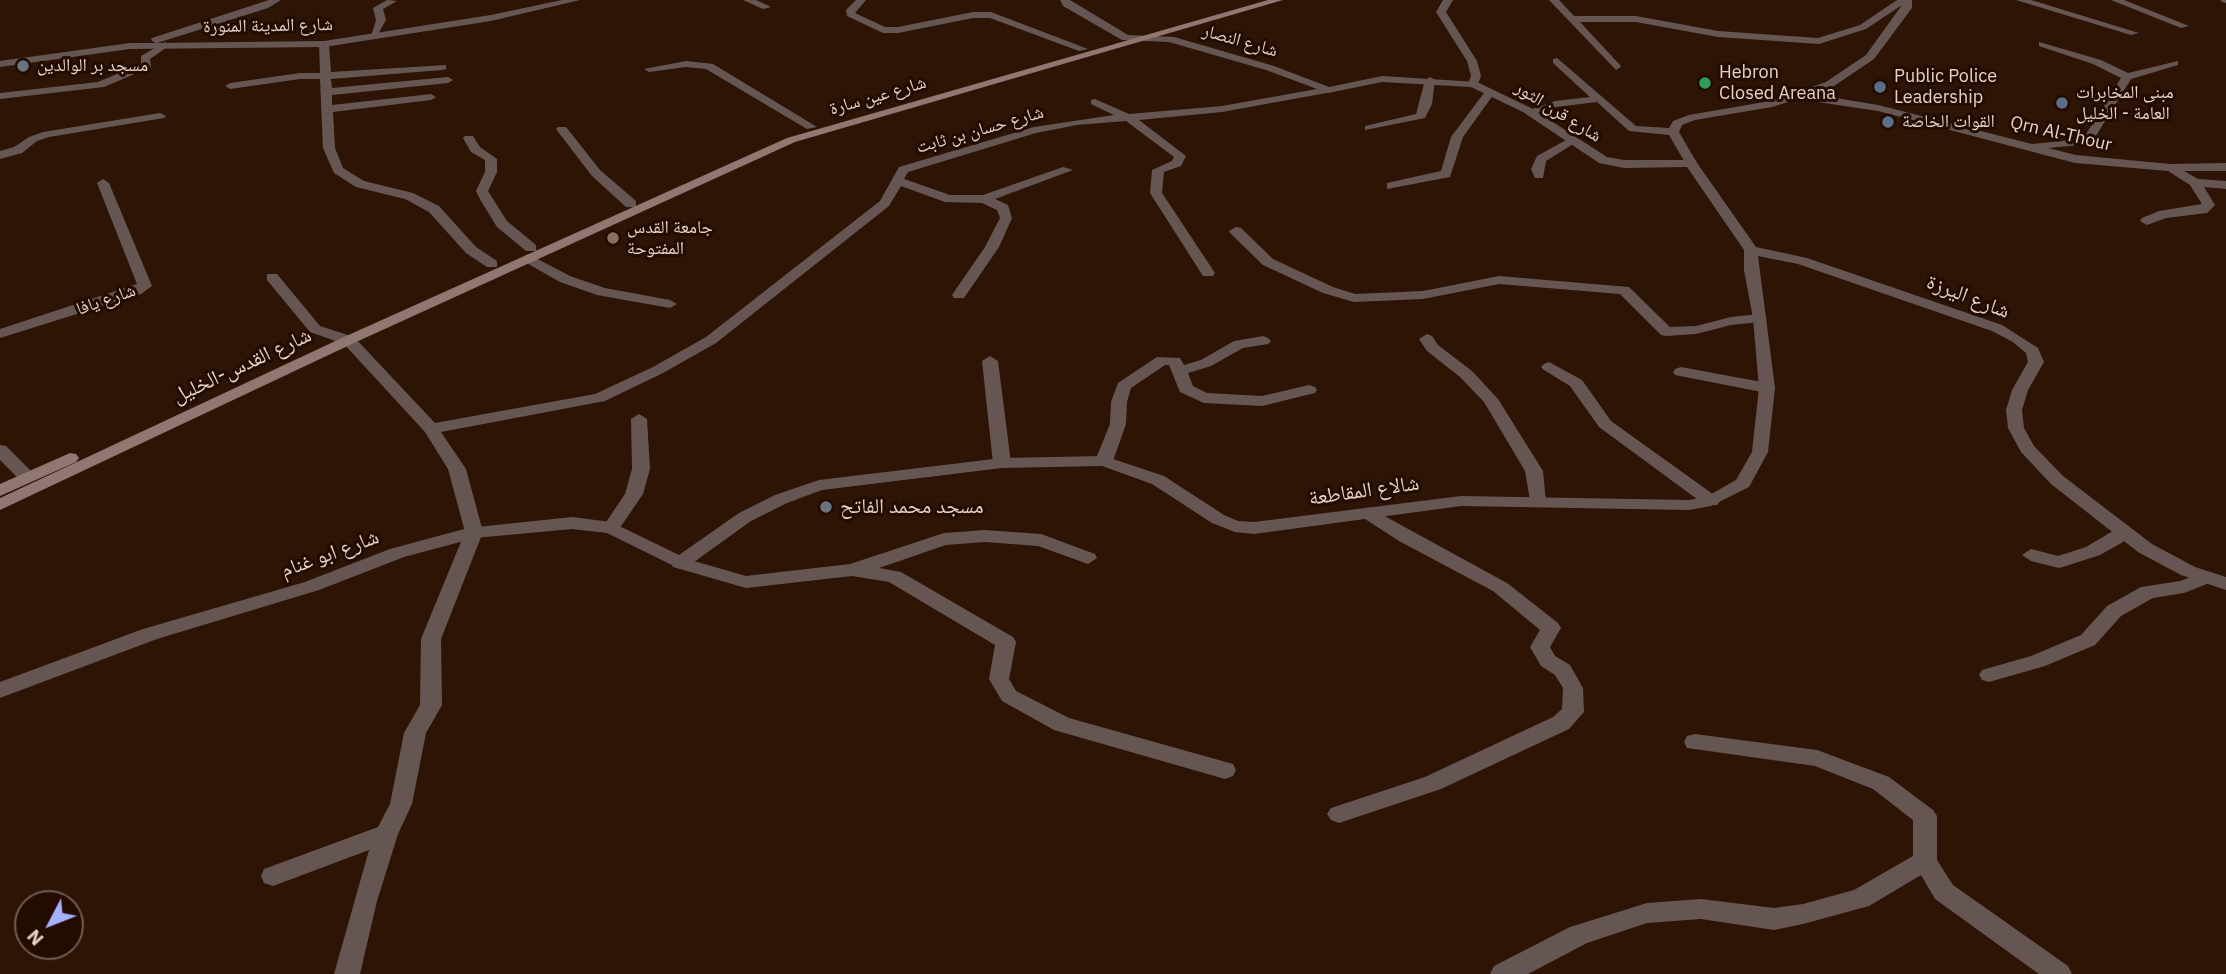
<!DOCTYPE html>
<html>
<head>
<meta charset="utf-8">
<style>
	body { margin:0 }
	#map { position:relative; width:2226px; height:974px; overflow:hidden; background:#2e1404; font-family:"IBM Plex Sans",sans-serif }
	canvas { display:block }
	.north { position:absolute; left:14px; top:890px; width:70px; height:70px; box-sizing:border-box; background:#230b00; border:2px solid #705b50; border-radius:50%; rotate:228deg; font-size:19px; font-weight:700; line-height:28px; text-align:center; color:#e4d2c7 }
	.north::after { content:''; display:block; margin:auto; width:24px; height:32px; background:#a5b1fc; clip-path:polygon(50% 0,100% 100%,50% 72%,0 100%) }
</style>
</head>
<body>
<div id="map">
<canvas width="2226" height="974"></canvas>
<div class="north">N</div>
</div>
<script>
const ctx = document.querySelector('canvas').getContext('2d');
ctx.lineJoin = 'round';
function toPath(rows) {
  const path = new Path2D();
  for (const r of rows) {
    path.moveTo(r[0], r[1]);
    for (let i = 2; i < r.length; i += 2) path.lineTo(r[i], r[i + 1]);
  }
  return path;
}
function paint(path, color) {
  ctx.fillStyle = color;
  ctx.fill(path, 'evenodd');
}
function trace(path, color, width, dash) {
  ctx.strokeStyle = color;
  ctx.lineWidth = width;
  ctx.lineCap = dash ? 'butt' : 'round';
  ctx.setLineDash(dash || []);
  ctx.stroke(path);
}
function write(font, color, halo, rows, align = 'center') {
  ctx.font = font + ' "IBM Plex Sans","Noto Naskh Arabic",sans-serif';
  ctx.lineWidth = 6;
  ctx.setLineDash([]);
  ctx.textBaseline = 'middle';
  ctx.strokeStyle = halo;
  ctx.fillStyle = color;
  for (const [text, x, y, turn = 0] of rows) {
    ctx.save();
    ctx.translate(x, y);
    ctx.rotate((+turn || 0) * Math.PI / 180);
    ctx.textAlign = isNaN(turn) ? turn : align;
    if (halo) ctx.strokeText(text, 0, 0);
    ctx.fillText(text, 0, 0);
    ctx.restore();
  }
}
const minor = toPath([
	[387,0,397,1,383,9,386,20,377,36,371,36,376,20,373,8,387,0],
	[743,0,756,0,771,7,763,9,743,0],
	[856,0,866,0,855,13,885,27,898,27,973,12,991,12,1088,49,1079,51,990,18,973,18,898,33,883,33,847,16,846,10,856,0],
	[1443,0,1453,0,1446,12,1477,61,1481,76,1477,86,1468,84,1471,76,1467,61,1436,12,1443,0],
	[1549,0,1559,0,1574,16,1636,16,1718,31,1818,38,1860,25,1897,0,1912,0,1912,8,1874,59,1834,86,1811,94,1878,105,2032,144,2083,139,2121,78,2093,64,2039,46,2039,42,2101,60,2128,73,2178,61,2178,65,2131,79,2091,144,2048,148,2076,155,2170,164,2226,163,2226,171,2184,171,2198,179,2226,181,2226,189,2204,187,2215,205,2207,213,2166,218,2147,225,2140,221,2142,218,2159,211,2202,204,2190,185,2168,171,2075,163,1878,111,1798,99,1772,107,1695,120,1682,125,1679,132,1697,163,1687,166,1669,135,1629,131,1597,102,1556,107,1530,115,1524,112,1555,101,1590,97,1553,63,1553,59,1557,58,1636,126,1669,128,1673,121,1689,115,1770,101,1786,96,1786,92,1797,92,1826,82,1866,55,1902,5,1866,29,1819,44,1718,37,1636,22,1580,22,1620,65,1621,67,1616,70,1549,0],
	[2016,0,2031,0,2139,33,2131,35,2016,0],
	[2111,0,2124,0,2189,26,2181,28,2111,0],
	[2220,0,2226,0,2226,3,2222,2,2220,0],
	[324,41,329,44,331,72,446,65,446,69,442,70,331,79,332,88,448,77,453,80,448,83,332,95,332,105,431,94,436,97,431,100,333,112,335,148,343,168,364,181,413,193,439,206,476,247,497,261,497,267,487,267,466,253,429,212,405,199,356,187,334,173,323,148,320,79,300,79,230,89,225,86,230,83,300,73,320,73,319,44,324,41],
	[165,42,170,45,150,59,151,67,104,87,0,99,0,93,98,82,141,64,141,56,165,42],
	[686,61,713,64,817,127,807,129,706,69,686,67,649,72,644,69,686,61],
	[1430,77,1435,80,1432,104,1425,118,1365,130,1365,126,1416,114,1425,80,1430,77],
	[1328,87,1332,88,1332,92,1222,112,1139,120,1186,156,1181,166,1164,172,1162,193,1215,273,1213,276,1203,276,1150,193,1152,170,1172,161,1174,157,1126,121,1077,125,1036,133,908,172,904,179,950,195,983,195,1063,167,1073,170,995,199,1008,205,1012,218,999,247,964,298,954,298,952,295,985,247,1000,218,997,210,982,203,945,202,901,186,889,206,716,343,663,373,605,401,441,432,466,469,483,532,441,639,442,705,426,733,412,804,398,834,377,901,360,974,334,974,369,850,273,886,264,883,261,876,264,869,378,827,390,804,404,733,420,705,421,639,465,532,448,469,425,432,344,344,310,332,267,280,267,274,277,274,320,326,354,337,435,423,595,394,653,367,706,337,880,201,899,167,1034,127,1114,115,1091,104,1091,100,1095,99,1129,114,1222,106,1328,87],
	[1487,89,1496,91,1463,137,1450,177,1387,189,1387,183,1441,171,1451,137,1487,89],
	[160,113,166,116,164,118,49,137,37,141,22,153,0,159,0,151,14,147,29,137,43,132,160,113],
	[558,127,566,127,600,170,636,201,636,207,626,207,592,176,556,129,558,127],
	[465,136,473,136,480,147,497,159,497,172,488,191,507,221,536,245,536,251,526,251,497,227,481,201,476,191,485,172,485,160,471,152,463,138,465,136],
	[1568,139,1578,141,1546,161,1543,178,1535,178,1531,169,1537,156,1568,139],
	[103,179,109,183,152,286,141,294,0,338,0,329,137,284,97,183,103,179],
	[1236,227,1241,228,1273,259,1333,287,1355,294,1423,291,1499,276,1629,287,1670,327,1696,326,1731,317,1760,314,1767,318,1760,322,1731,325,1696,334,1666,336,1661,335,1620,294,1499,284,1423,299,1354,302,1323,293,1263,265,1231,234,1229,231,1236,227],
	[528,254,570,276,605,288,670,300,677,304,670,308,597,295,560,282,523,261,521,258,528,254],
	[1427,334,1432,336,1438,345,1472,371,1498,399,1543,471,1546,502,1543,506,1531,506,1525,471,1484,402,1460,377,1427,351,1419,339,1427,334],
	[1263,336,1268,338,1271,341,1268,344,1243,348,1211,366,1188,373,1193,386,1207,393,1262,396,1309,385,1315,387,1317,390,1315,393,1262,406,1204,403,1180,392,1169,365,1165,365,1131,388,1127,402,1126,424,1113,461,1110,465,1098,465,1095,461,1110,424,1111,402,1118,383,1157,357,1180,358,1184,365,1201,360,1234,341,1263,336],
	[990,356,998,361,1011,463,1002,468,993,463,982,361,990,356],
	[1549,362,1582,380,1611,421,1717,497,1720,501,1717,505,1705,505,1599,427,1570,386,1544,370,1541,367,1544,364,1549,362],
	[1681,367,1767,383,1775,388,1767,393,1675,375,1673,372,1675,369,1681,367],
	[639,414,647,419,650,469,643,494,617,532,605,532,602,528,625,494,632,469,631,419,639,414],
	[0,445,6,446,33,473,36,477,33,481,21,481,0,460,0,445],
	[1368,507,1507,583,1558,623,1561,628,1550,647,1555,656,1570,665,1583,688,1584,712,1569,729,1441,789,1339,823,1331,820,1327,814,1331,808,1425,777,1553,717,1562,709,1563,688,1555,675,1541,666,1530,647,1540,630,1493,591,1399,541,1362,517,1359,513,1368,507],
	[2123,525,2132,531,2123,542,2100,555,2066,566,2059,568,2031,561,2022,555,2031,549,2058,556,2086,547,2123,525],
	[985,530,1041,534,1095,554,1097,558,1088,564,1038,546,985,542,946,545,879,568,901,572,1013,637,1016,642,1009,679,1016,691,1069,718,1233,764,1236,770,1233,776,1225,779,1054,730,1002,701,989,679,995,645,889,582,852,576,746,588,673,567,671,563,673,559,680,557,746,576,850,564,944,533,985,530],
	[2205,572,2212,574,2215,578,2212,582,2184,593,2153,598,2121,616,2095,645,2045,666,1989,682,1982,680,1979,675,1982,670,2031,656,2081,635,2107,606,2141,587,2180,581,2205,572],
	[1695,734,1817,750,1889,777,1933,810,1937,816,1937,860,1953,885,2068,966,2072,974,2039,974,1935,899,1921,875,1869,906,1803,924,1774,930,1701,919,1647,923,1587,943,1528,974,1490,974,1494,966,1570,927,1647,903,1701,899,1774,908,1803,904,1854,890,1913,856,1913,820,1873,789,1815,766,1687,748,1684,742,1687,736,1695,734]
]);
const tertiary = toPath([
	[269,0,281,0,268,8,157,43,324,41,491,15,562,0,580,0,491,21,324,47,130,49,0,67,0,61,130,43,155,43,151,40,152,38,269,0],
	[1060,0,1070,0,1128,35,1174,37,1274,66,1329,87,1382,76,1477,82,1531,108,1607,157,1624,160,1695,160,1756,247,1807,258,2002,325,2038,348,2044,362,2028,390,2022,410,2024,428,2034,446,2063,476,2152,544,2195,567,2226,577,2226,590,2181,575,2138,552,2051,484,2021,452,2008,428,2006,410,2012,390,2028,362,2026,353,2013,342,1992,331,1798,264,1758,256,1775,388,1768,452,1749,487,1711,506,1689,510,1461,506,1254,534,1235,532,1212,523,1152,484,1102,466,1002,468,822,490,787,503,751,521,687,567,680,569,607,533,572,529,475,538,404,557,319,590,157,639,0,698,0,682,143,629,305,582,390,549,468,528,572,517,611,522,679,555,739,513,775,495,819,480,1002,458,1104,456,1164,476,1224,515,1238,521,1254,522,1461,496,1689,500,1706,497,1736,480,1752,452,1759,388,1753,318,1744,270,1744,250,1687,167,1624,168,1599,163,1523,112,1471,87,1382,82,1328,93,1266,70,1169,42,1122,40,1063,6,1060,0]
]);
const secondary = toPath([
	[1268,0,1283,0,795,142,354,343,0,510,0,498,344,337,787,138,1268,0],
	[70,453,76,454,79,458,76,462,0,496,0,484,70,453]
]);
const markers = [
	[23,66,7,"#6b7280"],
	[1705,83,7,"#2e9e5b"],
	[1880,87,7,"#5c6f8a"],
	[2062,103,7,"#5c6f8a"],
	[1888,122,7,"#5c6f8a"],
	[613,238,7,"#8d6e63"],
	[826,507,7,"#6b7280"]
];
const farStreetnames = [
	["شارع المدينة المنورة",268,26,-1],
	["شارع النصار",1240,41,16],
	["شارع عين سارة",878,96,-16],
	["شارع قرن الثور",1558,112,32],
	["شارع حسان بن ثابت",980,130,-16],
	["Qrn Al-Thour",2061,134,13],
	["شارع يافا",106,300,-19]
];
const farPoinames = [
	["مسجد بر الوالدين",37,66],
	["Hebron",1719,73],
	["Closed Areana",1719,94],
	["Public Police",1894,77],
	["Leadership",1894,98],
	["مبنى المخابرات",2076,93],
	["العامة - الخليل",2076,114],
	["القوات الخاصة",1902,122],
	["جامعة القدس",627,228],
	["المفتوحة",627,249]
];
const streetNames = [
	["شارع اليرزة",1968,297,21],
	["شارع القدس-الخليل",242,366,-25],
	["شالاع المقاطعة",1364,491,-8],
	["شارع ابو غنام",330,554,-20]
];
const poiNames = [
	["مسجد محمد الفاتح",840,507]
];
paint(minor, '#665653');
paint(tertiary, '#665653');
paint(secondary, '#917772');
for (const [x, y, r, color] of markers) {
  const dot = new Path2D();
  dot.arc(x, y, r, 0, 2 * Math.PI);
  ctx.fillStyle = color;
  ctx.fill(dot);
  trace(dot, '#230b00', 2.5);
}
write('18px', '#e4d2c7', '#230b00', farStreetnames);
write('18px', '#e4d2c7', '#230b00', farPoinames, 'left');
write('21px', '#e4d2c7', '#230b00', streetNames);
write('21px', '#e4d2c7', '#230b00', poiNames, 'left');
</script>
</body>
</html>
